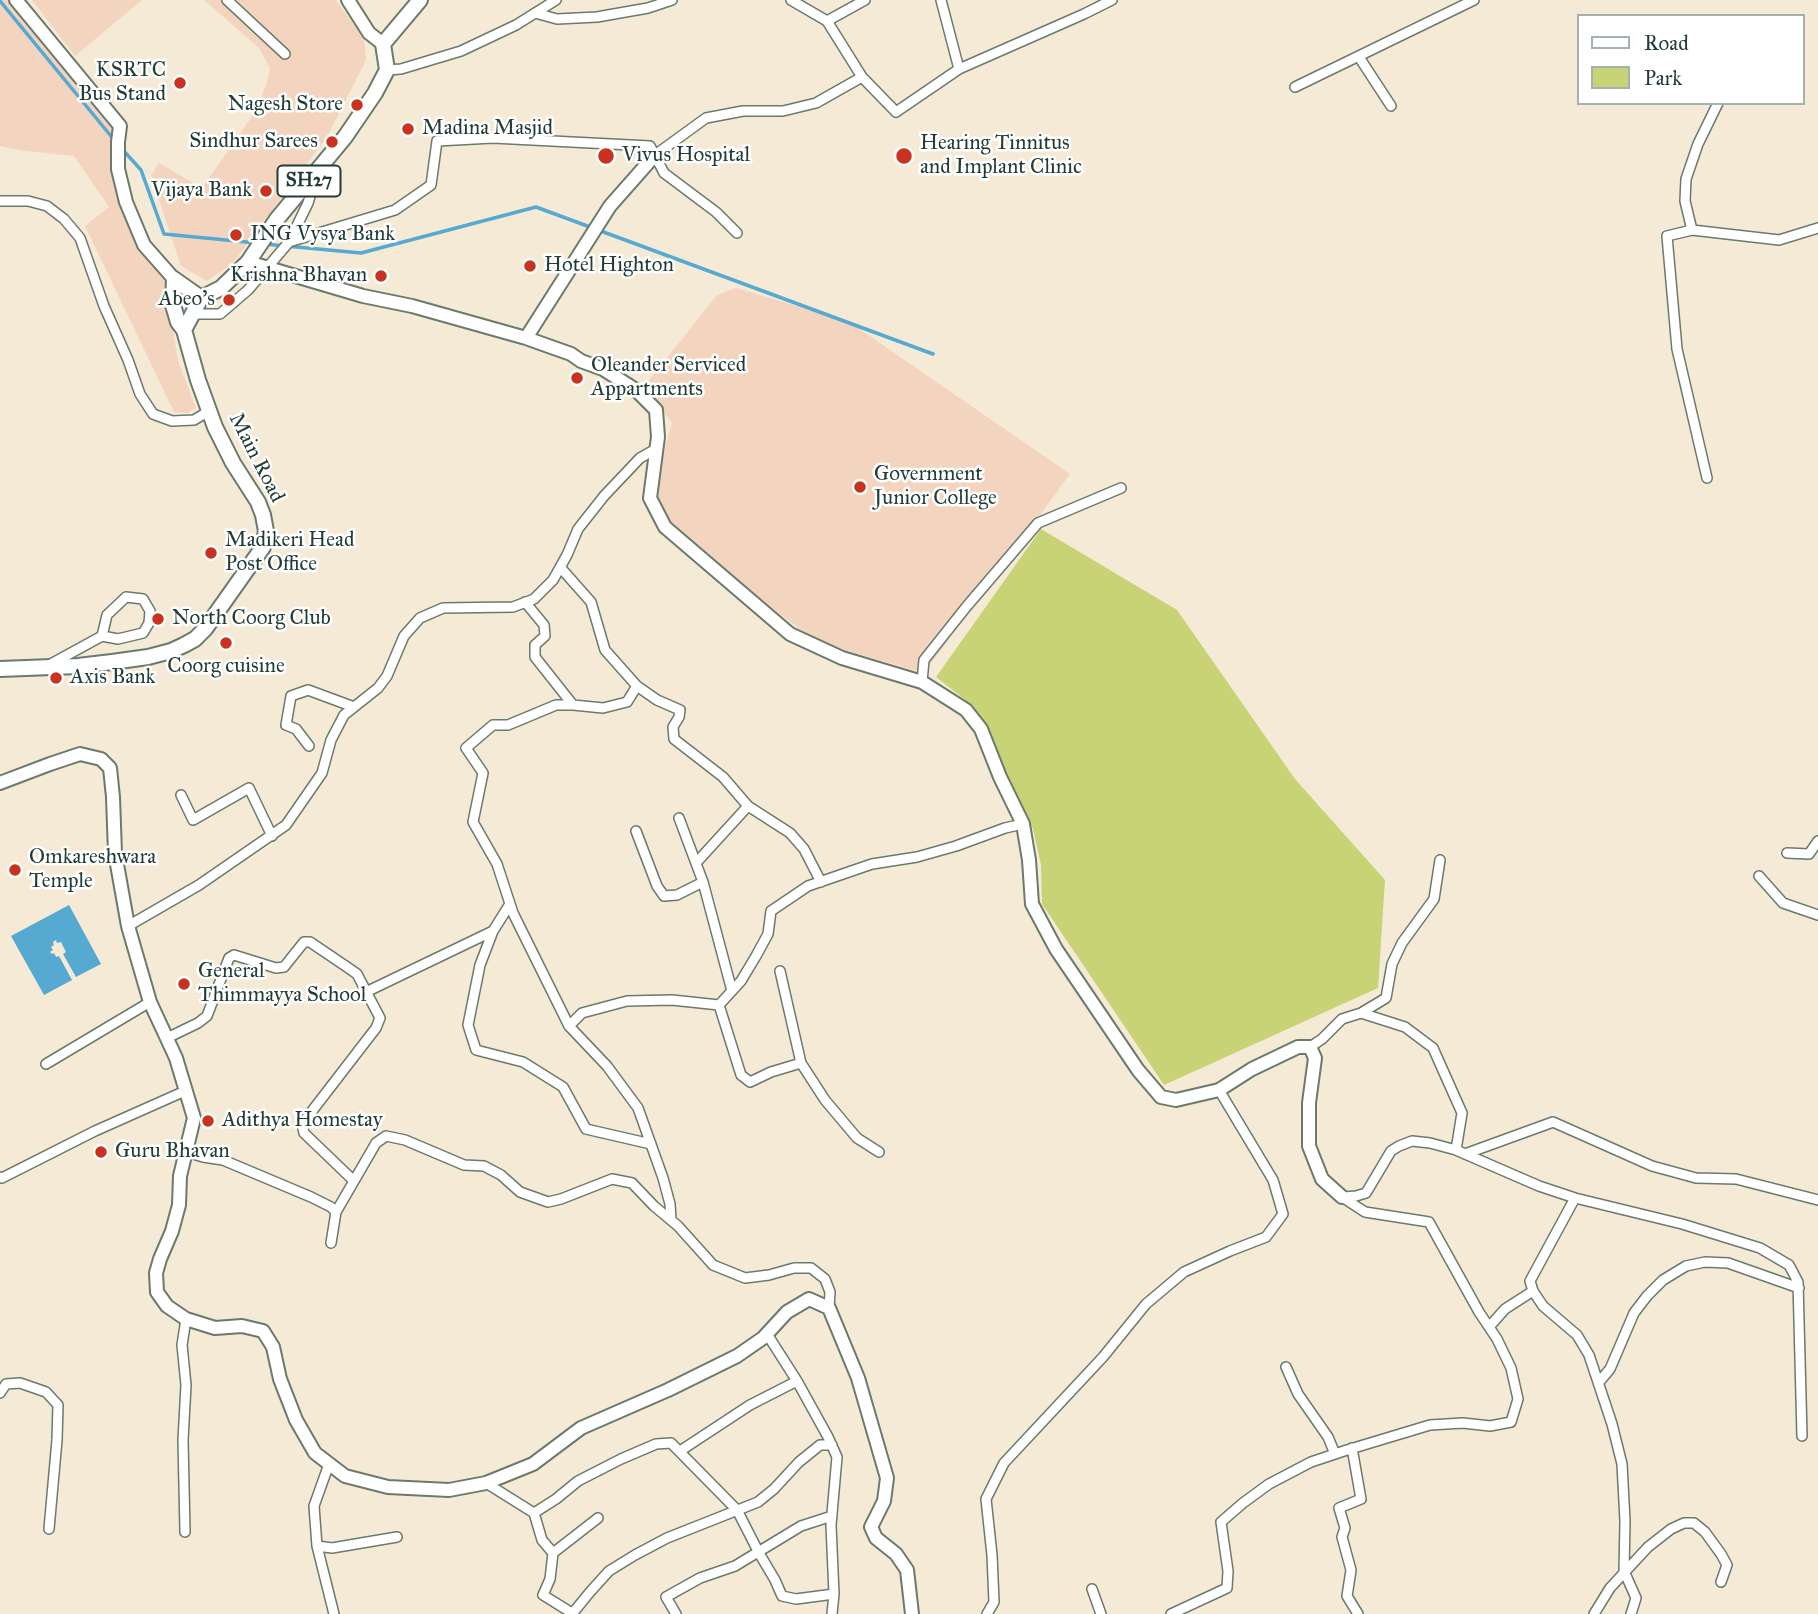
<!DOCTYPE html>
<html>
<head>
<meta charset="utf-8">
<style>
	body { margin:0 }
	#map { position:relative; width:1818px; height:1614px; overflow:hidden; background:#f5ead5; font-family:"IM FELL Great Primer",serif }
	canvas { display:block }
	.legend { position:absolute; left:1577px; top:14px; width:228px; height:91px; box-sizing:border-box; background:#fff; border:2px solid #a5b1ae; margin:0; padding:9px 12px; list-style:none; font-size:21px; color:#1f3d34 }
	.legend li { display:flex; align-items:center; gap:14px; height:35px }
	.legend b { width:35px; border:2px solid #a5b1ae }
</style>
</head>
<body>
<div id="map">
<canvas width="1818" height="1614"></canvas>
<ul class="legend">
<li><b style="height:9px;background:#fff"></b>Road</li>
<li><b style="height:19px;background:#c7d374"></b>Park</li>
</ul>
</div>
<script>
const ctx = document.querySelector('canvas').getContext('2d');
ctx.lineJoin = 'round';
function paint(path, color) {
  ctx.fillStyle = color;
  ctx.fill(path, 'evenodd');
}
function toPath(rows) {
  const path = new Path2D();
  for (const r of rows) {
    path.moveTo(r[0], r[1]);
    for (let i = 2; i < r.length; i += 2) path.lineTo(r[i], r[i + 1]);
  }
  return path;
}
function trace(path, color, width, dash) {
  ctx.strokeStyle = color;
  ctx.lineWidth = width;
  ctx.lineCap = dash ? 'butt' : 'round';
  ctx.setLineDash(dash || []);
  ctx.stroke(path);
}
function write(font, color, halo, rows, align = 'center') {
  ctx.font = font + ' "IM FELL Great Primer",serif';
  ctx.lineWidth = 5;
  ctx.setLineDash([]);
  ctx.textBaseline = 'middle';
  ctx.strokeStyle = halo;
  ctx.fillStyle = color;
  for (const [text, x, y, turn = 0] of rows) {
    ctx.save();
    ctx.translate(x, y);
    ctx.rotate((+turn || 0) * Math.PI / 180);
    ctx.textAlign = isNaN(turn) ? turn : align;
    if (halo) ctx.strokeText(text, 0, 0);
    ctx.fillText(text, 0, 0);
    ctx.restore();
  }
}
const built = toPath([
	[0,0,7,0,112,127,111,167,138,250,165,281,178,361,196,408,187,413,174,412,85,226,109,207,74,156,19,150,0,146],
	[32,0,142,0,75,56],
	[204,0,336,0,364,39,366,60,327,137,232,264,207,281,181,266,151,175,159,163,202,188,251,118,266,86,270,68,259,48],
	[736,288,848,321,1070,474,924,673,845,650,812,638,759,598,671,526,658,500,660,467,672,423,643,388,717,295]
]);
const green = toPath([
	[1041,529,1177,610,1295,779,1385,880,1378,988,1164,1085,1042,904,1041,865,1033,829,973,706,936,677]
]);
const water = toPath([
	[69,905,101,964,76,977,63,954,66,952,61,942,57,943,56,940,53,942,54,945,51,947,53,950,50,952,52,954,54,953,56,957,59,956,72,980,44,995,11,936]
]);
const stream = toPath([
	[0,1,115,141],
	[123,150,141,170,164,234,257,243],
	[264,244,361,253,536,207,933,354]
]);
const street = toPath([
	[227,0,285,54],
	[791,0,827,21,865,0],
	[941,0,959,69,1084,14,1112,0],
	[535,13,557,19,597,17,648,8,672,0],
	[827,21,862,77,896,112,959,69],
	[1359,57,1391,106],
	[387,70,401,69,461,51,516,25,556,0],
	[1295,87,1474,0],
	[655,155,706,118,743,111,783,111,816,103,862,77],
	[316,176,308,203,289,242,395,210,431,185,437,141,493,138,650,146,664,173,716,212,737,233],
	[0,201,28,201,47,206,64,219,80,238,104,306,128,360,140,394,153,414,172,421,194,420,209,411],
	[1692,230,1685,201,1686,179,1698,144,1718,103],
	[191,314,220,314,248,290,289,242],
	[1707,478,1677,349,1667,236,1692,230,1779,240,1818,228],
	[560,567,591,602,605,650,637,686,657,700,680,710,679,717,673,727,674,739,723,777,748,806,696,863],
	[525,602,544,625,545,636,535,645,535,657,573,705],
	[49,665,102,636,107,615,126,597,143,599,150,611,149,623,143,633,118,639,102,636],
	[922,682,924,660,967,606,1038,523,1121,488],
	[309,746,296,729,286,725,291,696,308,690,354,707],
	[181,795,193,820,249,788,272,836],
	[748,806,790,833,804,849,821,882],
	[679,818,703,882,732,991],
	[636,831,657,886,664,896,677,895,703,882],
	[1787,853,1809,854,1818,841],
	[1759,876,1783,903,1818,915],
	[510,904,493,931,480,965,468,1025,476,1050,523,1062,563,1087,586,1129,651,1144],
	[128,926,199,885,286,825,322,773,331,740,344,715,378,688,387,676,404,636,420,618,443,608,513,607,534,599,553,580,567,555,578,529,604,496,640,458,656,449],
	[780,971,801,1063,825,1100,857,1138,879,1152],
	[366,992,493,931],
	[719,1005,741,1075,750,1082,771,1072,801,1063],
	[1361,1013,1405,1027,1433,1048,1462,1113,1456,1150],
	[569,1026,513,913,497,864,473,822,483,773,466,748,493,725,508,725,556,705,573,705,603,708,627,702,637,686],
	[167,1038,198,1023,207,1016,229,958,234,955,276,968,284,967,304,942,310,942,347,967,357,974,380,1018,376,1028,302,1124,304,1133,354,1181],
	[1310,1047,1322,1039,1342,1019,1361,1013,1386,998,1392,964,1402,943,1434,899,1440,860],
	[46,1064,150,1002],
	[187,1152,203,1157,223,1160,311,1197,331,1207,336,1212],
	[1465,1154,1553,1122,1652,1166,1696,1178,1736,1179,1818,1200],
	[0,1177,2,1178,95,1131,185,1091],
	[1344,1197,1356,1196,1366,1193,1391,1151,1399,1146,1412,1141,1430,1143,1456,1150,1539,1186,1575,1198,1682,1224,1760,1248,1789,1265,1798,1282,1802,1436],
	[1575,1198,1530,1281,1533,1291,1543,1306,1577,1335,1589,1355,1612,1424,1622,1464,1625,1521,1624,1571,1636,1598,1631,1614],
	[671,1220,670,1204,663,1178,638,1108,607,1066,569,1026,582,1013,627,1001,672,1000,719,1005,741,981,756,956,768,934,771,911,808,886,872,864,917,857,956,846,1005,828,1023,824],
	[331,1243,336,1212,376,1143,386,1136,405,1140,464,1165,484,1166,501,1175,520,1192,548,1202,561,1199,612,1179,632,1183,654,1206,678,1226,713,1265,745,1278,769,1275,794,1268,811,1268,825,1279,830,1292,829,1308],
	[1489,1327,1505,1309,1533,1291],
	[767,1334,797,1381,828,1437,837,1457,831,1525,834,1594,832,1614],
	[1286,1367,1298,1394,1328,1437,1335,1454],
	[1599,1382,1610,1369,1634,1313,1647,1296,1663,1280,1686,1266,1705,1262,1728,1263,1799,1288],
	[0,1393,6,1384,20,1383,46,1392,58,1405,57,1440,49,1529],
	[1352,1448,1361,1499,1339,1508,1345,1528,1342,1537,1351,1570,1347,1596,1358,1614],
	[680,1451,750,1405,797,1381],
	[329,1464,314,1506,317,1546,334,1614],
	[486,1483,534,1513,556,1499,578,1481,621,1459,656,1444,671,1443,737,1510,759,1553,775,1580,782,1596,796,1599,834,1594],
	[534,1513,542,1540,553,1553],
	[185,1532,183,1440,186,1385,182,1345,186,1319],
	[317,1546,332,1548,397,1537],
	[1092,1589,1101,1614],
	[572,1613,543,1595,550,1579,553,1553,598,1518],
	[572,1614,590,1592,609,1571,635,1555,667,1538,758,1502,774,1489,799,1462,820,1445,832,1445],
	[676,1614,666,1597,700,1578,735,1566,801,1526,832,1516],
	[987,1614,994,1602,992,1555,986,1499,1004,1463,1103,1357,1146,1304,1184,1272,1230,1251,1266,1237,1283,1214,1273,1180,1219,1090],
	[1171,1614,1227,1588,1228,1571,1221,1522,1243,1503,1269,1484,1311,1462,1347,1450,1430,1425,1463,1423,1490,1426,1511,1422,1518,1399,1511,1368,1497,1339,1479,1312,1429,1222,1365,1212,1342,1197],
	[1594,1614,1610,1588,1648,1547,1671,1529,1684,1523,1694,1523,1705,1532,1721,1554,1727,1565,1721,1582]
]);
const secondary = toPath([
	[16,0,120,126,118,142,118,169,126,202,144,245,174,279],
	[348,0,369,33,383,44],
	[248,262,363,296,412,306,526,338,571,354,581,361,603,369,636,390,656,410,658,437,650,498,665,527,790,634,842,658,922,682,966,710,981,729,1000,777,1023,824,1029,860,1032,904,1056,949,1138,1070,1161,1097,1176,1100,1219,1090,1252,1069,1298,1047,1310,1047,1315,1058,1309,1103,1309,1146,1322,1179,1342,1197],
	[526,338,610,206,655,155],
	[0,783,50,764,80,754,101,759,110,768,113,797,115,853,128,926,150,1002,176,1058,194,1118,180,1176,179,1205,172,1231,160,1259,156,1273,157,1292,167,1306,186,1319,215,1328,242,1326,263,1331,273,1347,280,1379,296,1420,315,1453,345,1476,388,1487,449,1490,486,1483,533,1464,581,1428,668,1390,737,1356,763,1338,787,1312,809,1299,829,1308,858,1378,887,1478,884,1501,871,1527,876,1538,896,1554,907,1570,912,1614]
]);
const primary = toPath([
	[174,279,201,298,184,330,178,322,173,305,174,279],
	[201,298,221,288,248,262,277,219,345,137,375,93,387,70,383,44,420,0],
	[0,669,78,666,112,662,148,657,171,651,184,645,195,639,205,629,263,547,266,531,263,515,258,502,233,463,215,427,198,380,184,330]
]);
const markers = [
	[180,83,7,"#c8321e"],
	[357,105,7,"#c8321e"],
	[408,129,7,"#c8321e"],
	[332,142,7,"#c8321e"],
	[606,156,9,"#c8321e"],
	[904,156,9,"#c8321e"],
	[266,191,7,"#c8321e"],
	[236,235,7,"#c8321e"],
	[530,266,7,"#c8321e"],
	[381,276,7,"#c8321e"],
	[229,300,7,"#c8321e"],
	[577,378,7,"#c8321e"],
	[860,487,7,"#c8321e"],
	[211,553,7,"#c8321e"],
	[158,619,7,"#c8321e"],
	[226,643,7,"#c8321e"],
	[56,678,7,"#c8321e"],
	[15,870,7,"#c8321e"],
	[184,984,7,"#c8321e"],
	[208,1121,7,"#c8321e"],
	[101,1152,7,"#c8321e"]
];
const shields = [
	[309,181,63]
];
const shieldNames = [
	["SH27",309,181]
];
const poiNames = [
	["KSRTC",166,71,"right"],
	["Bus Stand",166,95,"right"],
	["Nagesh Store",343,105,"right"],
	["Madina Masjid",422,129],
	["Sindhur Sarees",318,142,"right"],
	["Hearing Tinnitus",920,144],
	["and Implant Clinic",920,168],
	["Vivus Hospital",622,156],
	["Vijaya Bank",252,191,"right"],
	["ING Vysya Bank",250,235],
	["Hotel Highton",544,266],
	["Krishna Bhavan",367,276,"right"],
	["Abeo's",215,300,"right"],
	["Oleander Serviced",591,366],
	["Appartments",591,390],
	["Government",874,475],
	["Junior College",874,499],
	["Madikeri Head",225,541],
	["Post Office",225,565],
	["North Coorg Club",172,619],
	["Coorg cuisine",226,667,"center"],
	["Axis Bank",70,678],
	["Omkareshwara",29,858],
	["Temple",29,882],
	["General",198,972],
	["Thimmayya School",198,996],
	["Adithya Homestay",222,1121],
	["Guru Bhavan",115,1152]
];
const streetNames = [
	["Main Road",256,458,63]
];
paint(built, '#f3d4bf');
paint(green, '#c7d374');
paint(water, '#56a9d1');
trace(stream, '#56a9d1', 3.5);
trace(street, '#6a7a6c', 12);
trace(secondary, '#6a7a6c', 16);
trace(primary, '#6a7a6c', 18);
trace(street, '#fff', 9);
trace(secondary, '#fff', 12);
trace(primary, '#fff', 14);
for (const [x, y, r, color] of markers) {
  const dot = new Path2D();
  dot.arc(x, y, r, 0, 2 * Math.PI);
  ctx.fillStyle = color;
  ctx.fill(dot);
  trace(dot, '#fff', 2.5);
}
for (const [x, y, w] of shields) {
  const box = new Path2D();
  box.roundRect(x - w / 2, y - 15.5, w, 31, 5);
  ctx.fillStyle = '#fff';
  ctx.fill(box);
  trace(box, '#1f3d34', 2);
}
write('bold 19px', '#1f3d34', null, shieldNames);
write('21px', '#1f3d34', '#fff', poiNames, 'left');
write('21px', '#1f3d34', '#fff', streetNames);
</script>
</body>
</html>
